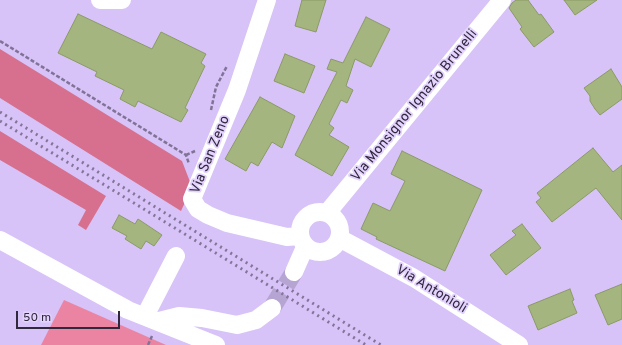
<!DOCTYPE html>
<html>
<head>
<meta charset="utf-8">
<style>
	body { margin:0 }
	#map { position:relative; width:622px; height:345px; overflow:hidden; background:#d7c3f7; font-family:Overpass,sans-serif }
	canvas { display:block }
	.scale { position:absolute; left:16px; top:311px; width:104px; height:18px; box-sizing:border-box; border:2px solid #30283c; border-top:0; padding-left:5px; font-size:12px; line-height:14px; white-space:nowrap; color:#30283c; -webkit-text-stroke:3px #e2d2fd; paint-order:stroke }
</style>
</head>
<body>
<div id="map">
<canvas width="622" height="345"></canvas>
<div class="scale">50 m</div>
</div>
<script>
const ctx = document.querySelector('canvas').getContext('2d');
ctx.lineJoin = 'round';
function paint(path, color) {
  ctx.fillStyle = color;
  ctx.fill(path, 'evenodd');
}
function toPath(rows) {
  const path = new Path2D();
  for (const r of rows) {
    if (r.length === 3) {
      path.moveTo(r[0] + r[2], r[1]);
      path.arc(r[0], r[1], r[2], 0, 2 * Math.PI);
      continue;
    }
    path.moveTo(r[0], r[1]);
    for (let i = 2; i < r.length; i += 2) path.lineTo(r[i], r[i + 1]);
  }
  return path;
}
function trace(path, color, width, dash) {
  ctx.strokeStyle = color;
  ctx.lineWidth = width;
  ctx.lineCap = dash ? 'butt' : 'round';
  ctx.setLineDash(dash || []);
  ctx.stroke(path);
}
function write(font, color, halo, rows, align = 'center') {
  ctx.font = font + ' Overpass,sans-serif';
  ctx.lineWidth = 3.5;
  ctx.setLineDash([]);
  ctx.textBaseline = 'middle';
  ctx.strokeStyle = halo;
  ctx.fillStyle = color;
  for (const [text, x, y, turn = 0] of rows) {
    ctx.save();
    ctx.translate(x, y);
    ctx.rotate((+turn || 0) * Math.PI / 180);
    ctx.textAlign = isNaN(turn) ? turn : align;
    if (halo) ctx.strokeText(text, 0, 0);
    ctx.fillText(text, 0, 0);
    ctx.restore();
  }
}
const green = toPath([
	[64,300,166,345,41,345]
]);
const forest = toPath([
	[0,49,182,161,192,187,181,211,0,98],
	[0,131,106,196,86,230,78,225,86,210,0,160]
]);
const building = toPath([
	[302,0,326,0,316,32,295,26,302,0],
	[516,0,528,0,539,15,541,14,554,32,534,47,520,29,522,27,509,8,512,3,516,0],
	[564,0,597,0,575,15,564,0],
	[78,14,152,49,161,32,206,54,201,63,205,66,185,108,188,110,181,122,138,101,135,107,120,99,124,90,95,76,97,72,58,53,78,14],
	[366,17,390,29,371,67,355,59,346,86,353,90,347,103,341,100,329,124,334,128,329,135,349,147,332,176,295,155,337,72,327,69,331,59,343,63,366,17],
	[285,54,315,66,304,93,274,81,285,54],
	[611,69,622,87,622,99,600,115,595,109,590,101,590,96,584,88,611,69],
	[260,97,295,116,282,148,272,142,258,166,251,162,246,171,225,159,260,97],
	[593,148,613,172,622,165,622,220,596,188,552,222,536,202,541,198,537,193,593,148],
	[402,151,482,190,445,271,376,239,377,237,361,229,373,203,390,211,405,181,391,174,402,151],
	[119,215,135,224,138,219,162,235,154,246,146,241,141,249,125,239,127,236,112,228,119,215],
	[522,224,541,248,506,275,490,255,516,235,512,231,522,224],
	[622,284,622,319,608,325,595,295,622,284],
	[570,289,574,300,572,301,577,313,538,330,528,306,570,289]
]);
const minorTunnel = toPath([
	[272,308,294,272]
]);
const path = toPath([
	[0,41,186,155,189,164],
	[211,110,216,87,227,66],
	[186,155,195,151],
	[148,345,152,336]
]);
const minor = toPath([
	[100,0,122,0],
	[267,0,237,90,192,199,198,209,208,215,227,223,287,237,299,236],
	[320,232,20],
	[327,213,502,0],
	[339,238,414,278,519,345],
	[0,240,128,310,216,345],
	[294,272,305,247],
	[145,316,176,256],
	[159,321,179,316,202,318,237,325,256,320,272,308]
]);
const rail = toPath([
	[0,112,381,345],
	[0,121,366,345]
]);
const streetNames = [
	["Via Monsignor Ignazio Brunelli",415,106,-51],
	["Via San Zeno",211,155,-68],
	["Via Antonioli",431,290,31]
];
paint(green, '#eb84a2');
paint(forest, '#d7708f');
paint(building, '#a5b580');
trace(building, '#8a9a65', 1);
trace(minorTunnel, '#b6a4d2', 18, [18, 9]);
trace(path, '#817397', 2.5, [4, 2]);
trace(minor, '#fff', 18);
trace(rail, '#837599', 3, [2, 4]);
write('14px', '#30283c', '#e2d2fd', streetNames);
</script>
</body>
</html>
